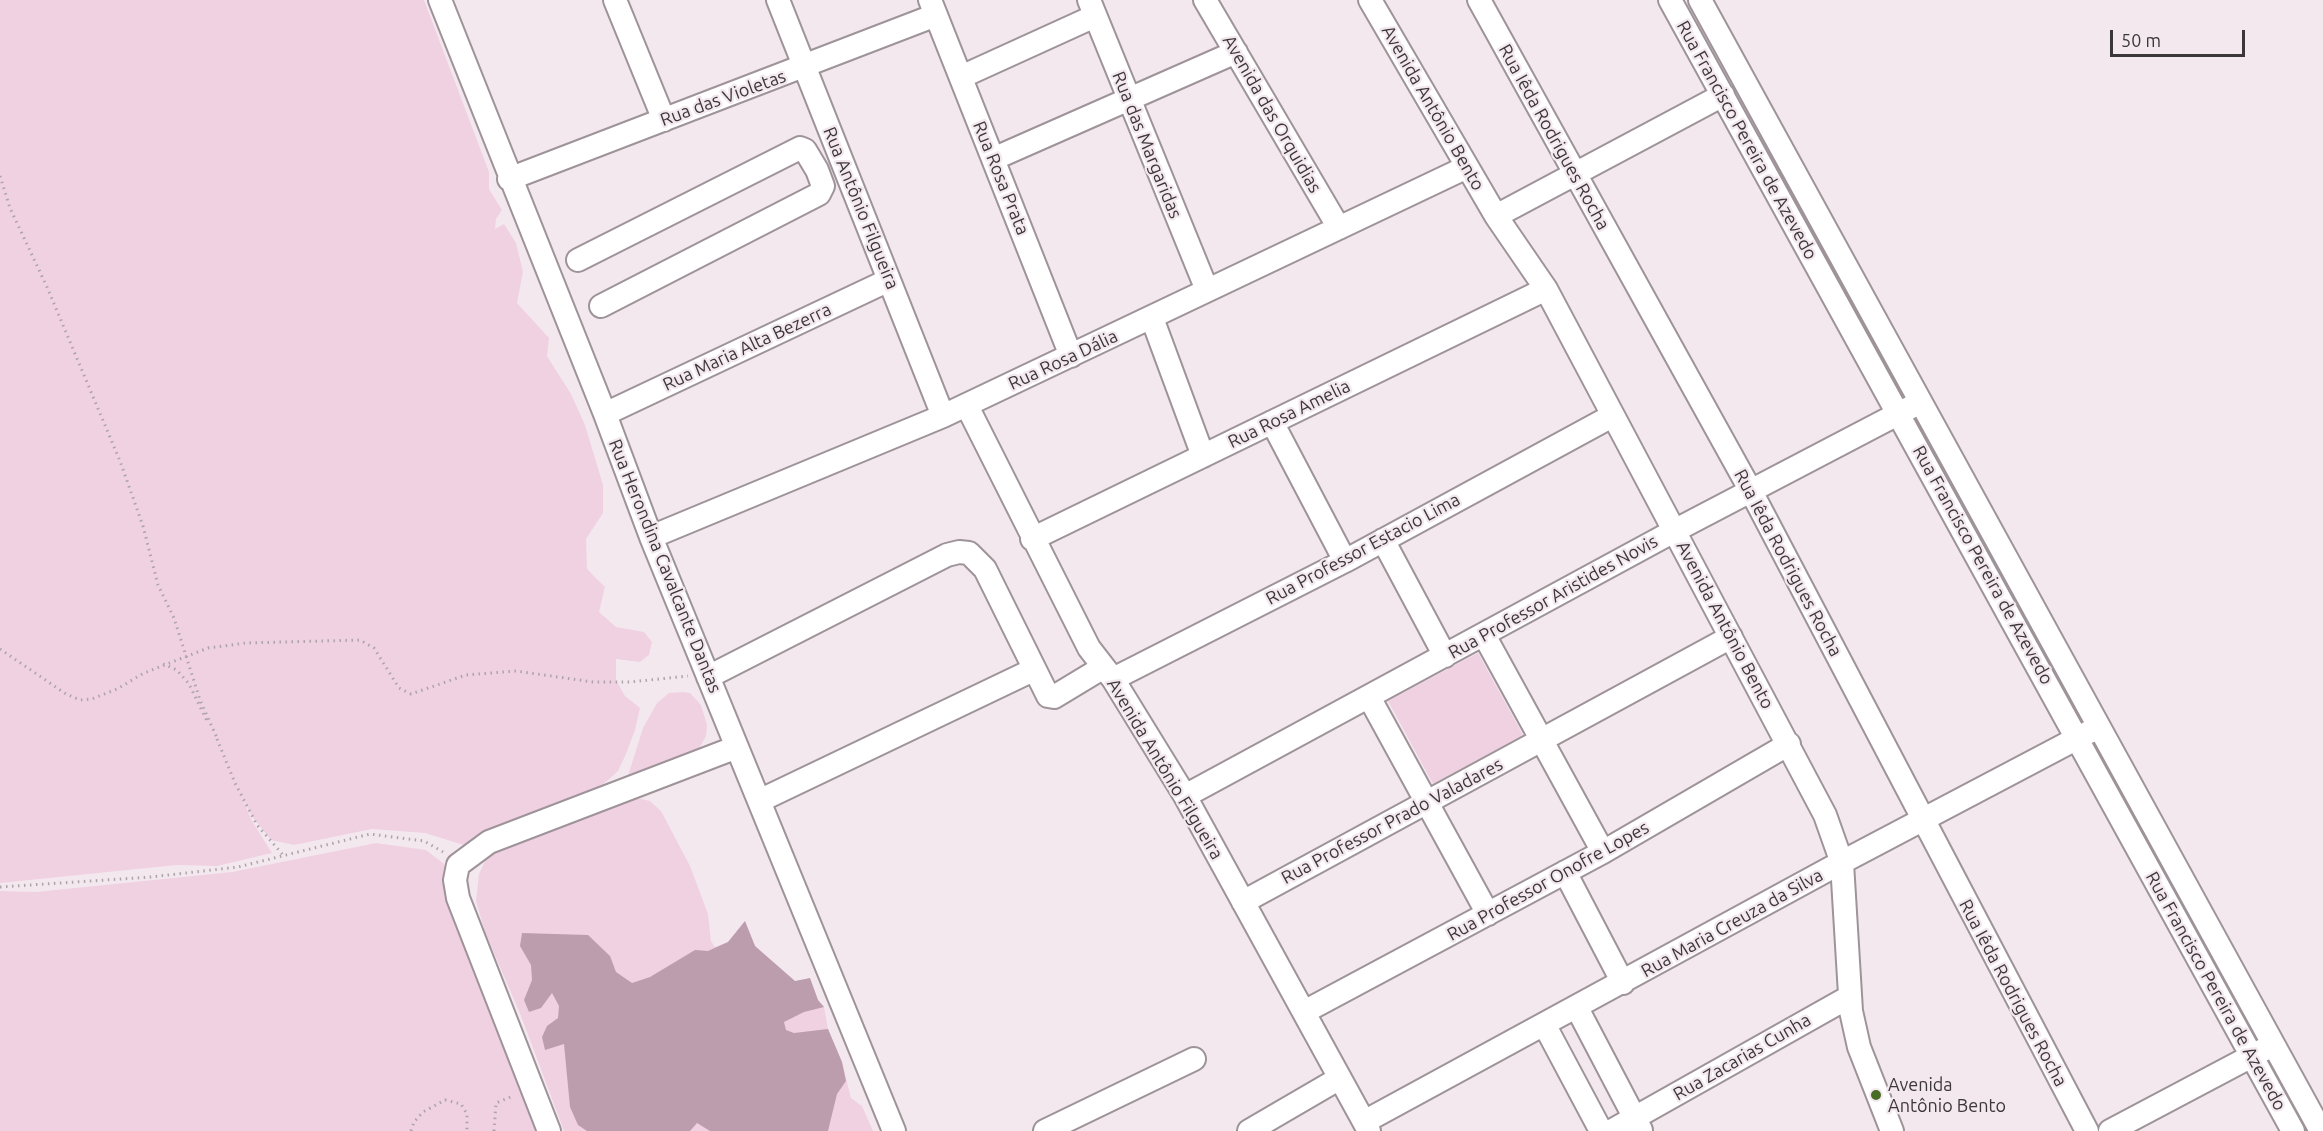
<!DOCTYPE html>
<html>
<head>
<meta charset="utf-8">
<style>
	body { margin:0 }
	#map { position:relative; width:2323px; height:1131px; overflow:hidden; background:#f4e8ef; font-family:Ubuntu,sans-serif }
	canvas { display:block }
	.scale { position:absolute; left:2110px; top:30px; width:135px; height:27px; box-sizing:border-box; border:3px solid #3b3739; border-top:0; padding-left:8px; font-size:18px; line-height:21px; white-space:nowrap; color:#3b3739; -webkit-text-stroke:4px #f4e8ef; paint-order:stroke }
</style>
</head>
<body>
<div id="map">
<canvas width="2323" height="1131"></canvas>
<div class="scale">50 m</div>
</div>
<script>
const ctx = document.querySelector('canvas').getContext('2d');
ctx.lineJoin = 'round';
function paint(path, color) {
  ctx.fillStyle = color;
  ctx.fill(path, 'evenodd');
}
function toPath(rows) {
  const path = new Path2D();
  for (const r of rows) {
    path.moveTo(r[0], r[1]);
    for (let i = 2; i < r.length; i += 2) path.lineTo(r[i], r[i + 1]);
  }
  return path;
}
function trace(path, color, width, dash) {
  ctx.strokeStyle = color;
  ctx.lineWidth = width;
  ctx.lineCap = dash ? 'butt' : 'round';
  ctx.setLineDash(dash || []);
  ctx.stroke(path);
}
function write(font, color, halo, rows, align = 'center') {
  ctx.font = font + ' Ubuntu,sans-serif';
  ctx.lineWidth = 4.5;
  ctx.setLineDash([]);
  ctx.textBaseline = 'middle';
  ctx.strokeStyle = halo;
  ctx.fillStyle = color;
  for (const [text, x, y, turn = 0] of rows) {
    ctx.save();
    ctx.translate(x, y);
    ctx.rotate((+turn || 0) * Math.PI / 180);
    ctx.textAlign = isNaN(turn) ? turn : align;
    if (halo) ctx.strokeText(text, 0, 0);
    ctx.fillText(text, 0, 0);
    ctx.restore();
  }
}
const green = toPath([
	[0,0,424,0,489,172,489,189,502,210,496,219,495,229,504,224,516,243,523,272,517,303,549,338,547,356,571,394,585,425,603,485,603,513,586,539,587,569,605,587,599,612,616,627,644,632,652,642,649,655,640,662,616,659,616,680,625,696,640,708,635,730,626,754,618,771,607,781,587,796,467,846,425,833,372,829,294,845,271,840,251,815,240,793,252,821,272,853,217,866,177,865,0,883],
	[1478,653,1523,735,1433,784,1388,701],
	[683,692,690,693,701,705,707,725,706,736,696,754,627,779,643,728,657,703,669,693],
	[627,796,650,801,661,811,690,866,708,914,711,941,715,947,728,942,745,921,755,946,783,973,795,982,810,978,818,1000,824,1007,828,1029,842,1062,851,1098,862,1106,873,1131,564,1131,521,1016,485,932,476,901,479,874,486,859,507,844],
	[376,843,426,850,444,864,547,1131,0,1131,0,891,36,892,232,872]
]);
const forest = toPath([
	[745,921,755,946,795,981,810,978,818,1000,824,1007,804,1012,784,1022,786,1030,794,1033,828,1029,842,1062,846,1081,837,1094,828,1131,710,1131,697,1123,690,1131,587,1131,578,1125,570,1107,564,1044,545,1050,542,1037,547,1026,558,1018,559,1006,552,993,541,1008,529,1012,524,1000,532,980,531,965,520,946,522,933,588,935,610,956,616,972,632,983,650,977,695,950,708,951,728,942]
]);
const path = toPath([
	[0,176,10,208,47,287,120,461,143,526,158,585,174,618,200,700,217,738],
	[0,649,66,694,80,700,92,699,117,689,144,673,208,648,246,643,360,640,374,648,399,688,411,694,466,675,516,671,593,682,630,682,688,676],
	[163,664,177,670,189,684,208,723],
	[217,739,235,783,257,825,284,856],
	[0,887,151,877,238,867,370,834,424,841,443,852],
	[411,1131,414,1122,423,1112,445,1100,461,1104,467,1114,467,1131],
	[494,1131,496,1103,513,1096]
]);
const minor = toPath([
	[440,0,605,414,651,537,894,1131],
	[615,0,664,120],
	[778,0,943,416],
	[930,0,1071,356],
	[1089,0,1207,290],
	[1205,0,1339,228],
	[1370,0,1496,216,1546,289,1825,815,1842,863,1851,1011,1859,1047,1892,1131],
	[1479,0,1752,493,2087,1131],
	[1670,0,2293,1131],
	[1700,0,2321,1131],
	[961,77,1095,16],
	[993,159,1236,52],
	[509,179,936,15],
	[1496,216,1723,95],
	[578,260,800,148,805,150,817,170,823,186,819,194,601,306],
	[1152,318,1203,456],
	[967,406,1089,648,1113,679,1185,796,1369,1131],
	[605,414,889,280],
	[1272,422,1345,561],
	[651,537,943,416,1467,167],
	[1032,539,1546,289],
	[1383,540,1445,656],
	[1484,635,1603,852],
	[708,677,947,555,959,552,969,553,985,569,1048,696,1054,697,1102,668],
	[1113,679,1345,561,1612,416],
	[1369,697,1488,914],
	[1185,796,1674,531,1913,406],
	[759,801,1033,670],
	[1565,872,1623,983],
	[1243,902,1731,637],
	[1577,1008,1641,1130],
	[1304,1012,1603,852,1789,744],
	[1544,1024,1601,1131],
	[1364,1122,1829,869,2091,731],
	[549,1131,458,898,455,880,458,865,489,842,737,747],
	[1045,1131,1194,1059],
	[1249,1131,1340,1078],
	[1611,1131,1849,997],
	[2110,1131,2265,1049]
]);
const markers = [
	[1876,1095,6,"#476c25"]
];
const streetNames = [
	["Rua das Violetas",723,98,-20],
	["Avenida Antônio Bento",1433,108,60],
	["Avenida das Orquidias",1272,114,60],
	["Rua Iêda Rodrigues Rocha",1554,137,61],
	["Rua Francisco Pereira de Azevedo",1747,140,61],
	["Rua das Margaridas",1147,145,68],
	["Rua Rosa Prata",1001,178,68],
	["Rua Antônio Filgueira",861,208,68],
	["Rua Maria Alta Bezerra",747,347,-25],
	["Rua Rosa Dália",1063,360,-25],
	["Rua Rosa Amelia",1289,414,-26],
	["Rua Professor Estacio Lima",1363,549,-28],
	["Rua Iêda Rodrigues Rocha",1788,563,62],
	["Rua Francisco Pereira de Azevedo",1983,565,61],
	["Rua Herondina Cavalcante Dantas",665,566,68],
	["Rua Professor Aristides Novis",1553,597,-29],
	["Avenida Antônio Bento",1725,625,62],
	["Avenida Antônio Filgueira",1165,769,59],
	["Rua Professor Prado Valadares",1392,821,-28],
	["Rua Professor Onofre Lopes",1548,881,-29],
	["Rua Maria Creuza da Silva",1732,923,-29],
	["Rua Francisco Pereira de Azevedo",2216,991,61],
	["Rua Iêda Rodrigues Rocha",2013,993,62],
	["Rua Zacarias Cunha",1742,1057,-30]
];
const poiNames = [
	["Avenida",1888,1085],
	["Antônio Bento",1888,1106]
];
paint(green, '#f0d1e2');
paint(forest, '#bb9dae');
trace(minor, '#9e9399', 26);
trace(path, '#ada4a9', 3, [1.5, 4.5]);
trace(minor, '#fff', 22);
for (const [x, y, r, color] of markers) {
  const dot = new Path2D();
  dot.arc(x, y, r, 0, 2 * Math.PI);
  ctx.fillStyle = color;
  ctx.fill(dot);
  trace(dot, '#f4e8ef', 2);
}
write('18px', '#3b3739', '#f4e8ef', streetNames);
write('18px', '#3b3739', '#f4e8ef', poiNames, 'left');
</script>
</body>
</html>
